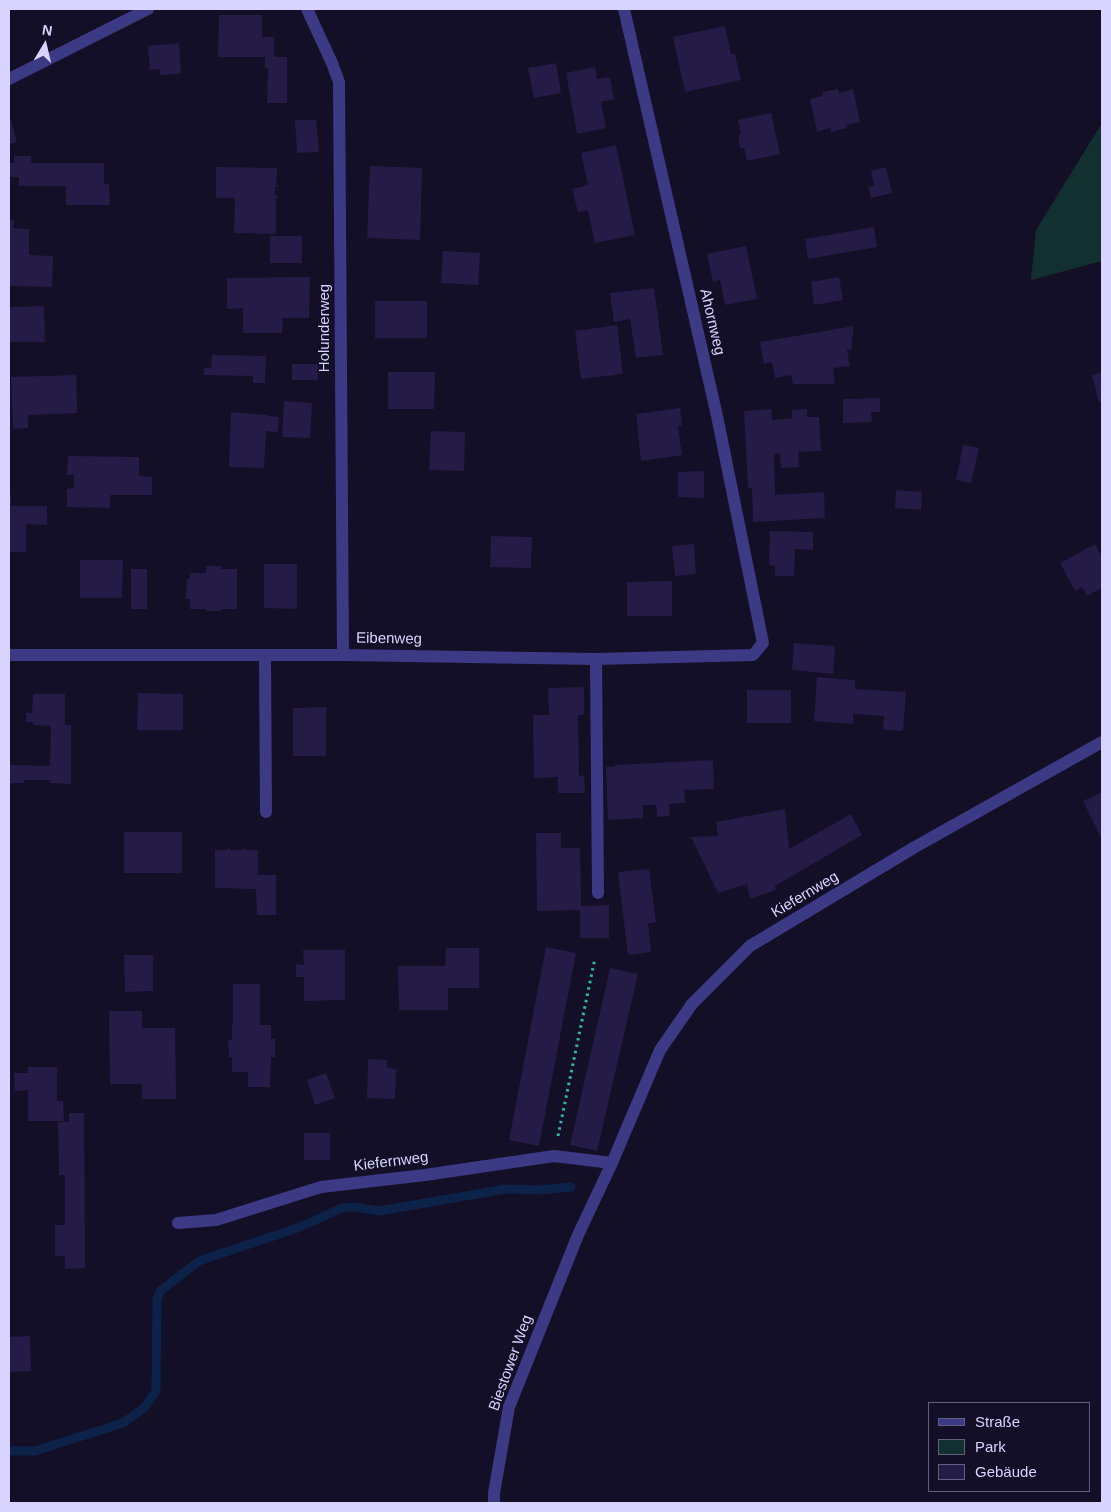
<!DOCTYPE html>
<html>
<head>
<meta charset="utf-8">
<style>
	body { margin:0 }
	#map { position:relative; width:1111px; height:1512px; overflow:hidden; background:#130f26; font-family:Helvetica,sans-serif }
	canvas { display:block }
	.frame { position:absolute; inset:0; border:10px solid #d9d4ff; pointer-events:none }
	.legend { position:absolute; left:928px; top:1402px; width:162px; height:90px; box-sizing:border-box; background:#130f26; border:1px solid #625e7d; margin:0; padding:6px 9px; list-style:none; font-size:15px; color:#d9d4ff }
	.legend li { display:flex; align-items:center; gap:10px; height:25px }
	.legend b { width:25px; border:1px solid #625e7d }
	.north { position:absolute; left:20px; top:20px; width:50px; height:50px; -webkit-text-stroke:4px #130f26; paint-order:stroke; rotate:9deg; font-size:14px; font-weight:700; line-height:20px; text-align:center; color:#d9d4ff }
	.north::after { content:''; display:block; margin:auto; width:18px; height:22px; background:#d9d4ff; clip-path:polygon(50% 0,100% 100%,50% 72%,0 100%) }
</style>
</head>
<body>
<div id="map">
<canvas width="1111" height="1512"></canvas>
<div class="frame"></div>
<ul class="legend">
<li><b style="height:6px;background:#3d3a85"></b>Straße</li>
<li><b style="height:14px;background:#12302f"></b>Park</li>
<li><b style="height:14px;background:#241b47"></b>Gebäude</li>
</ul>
<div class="north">N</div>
</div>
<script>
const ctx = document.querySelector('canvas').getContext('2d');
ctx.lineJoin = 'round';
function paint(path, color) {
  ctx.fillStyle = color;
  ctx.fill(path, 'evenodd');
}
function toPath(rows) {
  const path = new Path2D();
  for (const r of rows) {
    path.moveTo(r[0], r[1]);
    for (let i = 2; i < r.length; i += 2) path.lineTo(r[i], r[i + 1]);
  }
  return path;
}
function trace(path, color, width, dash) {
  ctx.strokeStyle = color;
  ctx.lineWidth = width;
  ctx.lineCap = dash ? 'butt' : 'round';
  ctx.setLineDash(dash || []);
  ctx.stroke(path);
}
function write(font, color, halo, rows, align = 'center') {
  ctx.font = font + ' Helvetica,sans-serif';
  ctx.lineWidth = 4.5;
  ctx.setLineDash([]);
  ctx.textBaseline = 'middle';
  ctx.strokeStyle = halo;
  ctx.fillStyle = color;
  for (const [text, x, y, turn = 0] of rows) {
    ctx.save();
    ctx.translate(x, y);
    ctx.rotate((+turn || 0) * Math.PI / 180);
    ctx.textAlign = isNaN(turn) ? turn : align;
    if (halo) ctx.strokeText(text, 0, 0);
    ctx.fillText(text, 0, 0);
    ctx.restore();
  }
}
const green = toPath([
	[1102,123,1102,261,1031,280,1036,230]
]);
const stream = toPath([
	[9,1451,35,1451,123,1423,144,1408,156,1391,157,1300,160,1291,199,1261,298,1228,342,1208,354,1207,379,1211,506,1189,540,1190,571,1187]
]);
const building = toPath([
	[219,15,262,15,262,37,274,37,274,57,287,57,287,103,267,103,268,68,265,68,265,57,218,57],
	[725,26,731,54,735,54,741,80,685,92,673,37],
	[179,43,181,74,160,75,160,69,150,70,148,46],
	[556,63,561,93,534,98,528,68],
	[595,67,597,79,610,77,614,99,601,102,606,128,577,134,566,73],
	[838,89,839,93,853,89,860,122,846,125,847,128,831,132,830,128,817,132,810,99,823,96,822,92],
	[771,113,780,154,747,161,744,148,740,148,738,135,741,134,738,120],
	[9,114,17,142,9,144],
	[295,120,316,120,319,152,297,153],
	[616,145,635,235,595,243,588,210,578,212,572,189,588,185,581,153],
	[14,156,31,156,31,163,104,163,104,184,109,184,110,205,66,205,66,186,19,186,19,177,9,177,9,163,14,163],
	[370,166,422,168,420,240,367,238],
	[216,167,277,168,276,185,281,185,275,187,275,195,278,196,278,198,276,198,276,234,234,233,235,198,216,198],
	[886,167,892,193,871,198,868,187,874,186,871,171],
	[9,220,14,220,13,228,29,229,29,255,53,256,52,287,9,286],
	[874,227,877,247,808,259,805,239],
	[270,236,302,236,302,263,270,263],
	[746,246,757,299,725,305,720,280,713,282,707,254],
	[443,251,480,253,478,285,441,283],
	[310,277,309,318,283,318,282,333,243,333,243,308,227,309,227,278],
	[839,277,843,300,814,305,811,282],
	[654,288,663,355,636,358,630,319,614,322,610,293],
	[375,301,427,301,427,338,375,338],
	[44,306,45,342,9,342,9,307],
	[617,325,623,374,581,379,575,331],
	[854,326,851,350,847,350,850,366,833,368,835,384,793,384,791,375,775,378,772,362,764,364,760,342],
	[212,355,266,356,265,383,253,383,253,376,204,375,204,368,211,368],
	[292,364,318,364,318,380,292,380],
	[388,372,435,372,434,409,388,409],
	[1102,372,1102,402,1099,403,1092,375],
	[76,375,77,413,28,415,28,428,13,429,11,377],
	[880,398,880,412,871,412,872,422,843,423,843,399],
	[284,401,312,403,310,438,282,437],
	[680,408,682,425,678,426,682,455,641,461,636,414],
	[771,409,772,420,792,418,792,410,807,409,807,417,819,417,821,451,798,452,799,467,781,468,780,454,774,453,775,495,824,492,825,518,753,522,752,488,748,488,744,411],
	[231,412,267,415,267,416,279,417,278,432,266,431,264,468,229,467],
	[431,431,465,432,464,471,429,470],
	[963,445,979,448,971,483,956,480],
	[68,456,139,457,139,476,152,477,152,495,110,495,110,508,67,507,67,489,74,488,74,475,67,475],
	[704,471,704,498,678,497,678,472],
	[896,490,922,492,921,510,895,508],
	[9,494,11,494,11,506,47,506,47,525,26,524,26,552,9,552],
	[770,531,813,532,813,550,795,549,794,576,775,576,775,566,769,565],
	[491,536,532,537,531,568,490,567],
	[694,544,696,574,675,576,672,546],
	[1095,544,1102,557,1102,588,1087,596,1082,587,1075,591,1060,563],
	[80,560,123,560,122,598,80,598],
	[264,564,297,564,297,609,264,608],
	[206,566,221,566,221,569,237,569,237,609,221,609,221,611,206,611,206,609,190,609,190,599,186,599,187,579,190,579,190,573,206,573],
	[131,569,147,569,147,609,131,609],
	[672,581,672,616,627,616,627,582],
	[794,643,835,646,833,674,792,670],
	[817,677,855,680,855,689,906,692,903,731,883,730,884,716,853,714,853,724,814,721],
	[584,687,584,715,578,715,579,776,584,775,585,793,558,793,558,777,534,778,533,715,549,715,548,688],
	[747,690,791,690,791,723,747,723],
	[138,693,183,694,183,730,137,730],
	[33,694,65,694,65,725,71,725,71,784,50,783,50,780,24,780,24,783,9,783,9,765,50,766,51,726,33,725,33,722,26,722,26,713,32,713],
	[326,707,326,756,293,756,293,708],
	[713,760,714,789,684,790,685,803,669,804,670,816,657,817,656,805,643,805,643,818,608,820,606,767,615,767,615,765],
	[1102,792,1102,835,1100,836,1083,801],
	[785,809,789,849,851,814,862,835,775,886,776,890,750,899,747,884,718,893,691,837,718,836,716,822],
	[124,832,182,832,182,873,124,873],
	[536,833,561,833,561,848,580,848,581,906,609,905,609,938,580,938,580,910,537,911],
	[230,846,230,850,242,850,243,846,244,847,244,850,258,850,258,875,276,875,276,915,257,915,256,889,215,888,215,850,228,850,229,847],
	[649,869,656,922,648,924,651,952,628,955,618,872],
	[546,947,576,953,539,1146,509,1140],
	[446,948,479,948,479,988,448,988,448,1010,399,1010,398,966,445,966],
	[303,950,345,950,345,1000,304,1001,304,977,296,977,296,964,304,965],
	[124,955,153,955,153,991,125,992],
	[610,968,638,974,597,1151,570,1145],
	[233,984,260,984,260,1025,271,1025,271,1039,275,1039,275,1057,271,1057,270,1087,248,1087,248,1072,232,1072,232,1057,229,1057,228,1040,232,1040,232,1025,233,1025],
	[109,1011,142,1011,142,1028,175,1028,176,1099,142,1099,142,1084,110,1084],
	[368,1059,387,1060,387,1068,396,1069,395,1099,367,1098],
	[28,1067,57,1067,57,1101,63,1101,64,1121,28,1121,28,1090,15,1091,14,1073,28,1073],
	[326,1073,335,1098,315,1105,307,1080],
	[69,1113,84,1113,85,1268,65,1269,65,1256,55,1256,55,1225,65,1225,65,1175,59,1175,58,1122,69,1122],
	[304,1133,330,1133,330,1160,304,1160],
	[30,1336,31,1371,9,1372,9,1337]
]);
const path = toPath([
	[558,1136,595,958]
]);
const minor = toPath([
	[307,9,332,63,339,82,343,655],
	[9,79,148,9],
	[9,655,343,655,596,659,753,655,763,643,717,416,624,9],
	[265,655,266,812],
	[596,659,598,893],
	[178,1223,216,1220,321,1187,425,1175,554,1156,612,1163],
	[494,1503,494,1493,509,1407,578,1235,612,1163,660,1050,692,1004,750,946,915,847,1102,742]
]);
const streetNames = [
	["Ahornweg",712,322,77],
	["Holunderweg",325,328,-90],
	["Eibenweg",389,639,1],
	["Kiefernweg",805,895,-31],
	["Kiefernweg",391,1162,-7],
	["Biestower Weg",511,1363,-70]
];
paint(green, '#12302f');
trace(stream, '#0c2248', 9);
paint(building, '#241b47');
trace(path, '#2fb8b0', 3, [2.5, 4]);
trace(minor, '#3d3a85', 12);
write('15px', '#d9d4ff', '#130f26', streetNames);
</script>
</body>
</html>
